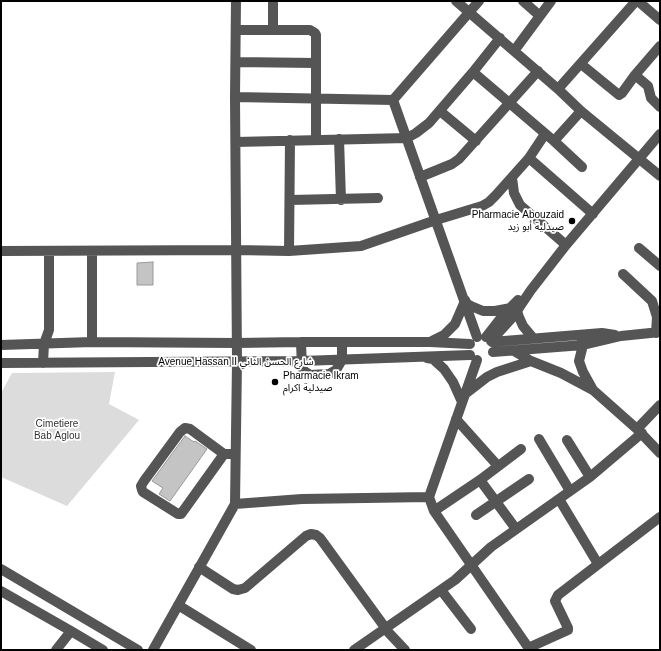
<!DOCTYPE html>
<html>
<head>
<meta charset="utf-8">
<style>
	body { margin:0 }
	#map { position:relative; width:661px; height:651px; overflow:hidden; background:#fff; font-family:Arial,sans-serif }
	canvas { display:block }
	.frame { position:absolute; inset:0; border:2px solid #000; pointer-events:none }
</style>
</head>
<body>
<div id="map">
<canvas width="661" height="651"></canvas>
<div class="frame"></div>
</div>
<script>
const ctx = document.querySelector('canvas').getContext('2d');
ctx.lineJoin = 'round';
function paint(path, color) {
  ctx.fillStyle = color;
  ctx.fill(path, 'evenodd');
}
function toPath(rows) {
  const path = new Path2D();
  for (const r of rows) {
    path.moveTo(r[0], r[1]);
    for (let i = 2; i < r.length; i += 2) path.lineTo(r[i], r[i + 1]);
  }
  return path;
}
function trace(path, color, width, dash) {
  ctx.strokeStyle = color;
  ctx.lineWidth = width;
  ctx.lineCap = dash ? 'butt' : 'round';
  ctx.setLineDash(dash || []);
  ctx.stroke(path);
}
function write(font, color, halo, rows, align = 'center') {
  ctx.font = font + ' Arial,"Noto Sans Arabic",sans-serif';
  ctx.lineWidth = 3.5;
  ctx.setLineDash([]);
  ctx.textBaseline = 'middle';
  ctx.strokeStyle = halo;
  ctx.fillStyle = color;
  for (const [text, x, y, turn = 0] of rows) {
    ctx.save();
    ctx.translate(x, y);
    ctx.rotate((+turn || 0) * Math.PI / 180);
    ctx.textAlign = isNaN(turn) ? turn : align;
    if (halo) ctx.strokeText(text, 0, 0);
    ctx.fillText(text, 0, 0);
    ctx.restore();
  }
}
const green = toPath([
	[115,372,109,404,139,420,67,506,1,477,1,393,12,373]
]);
const building = toPath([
	[153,262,153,285,137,285,137,263,153,262],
	[185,436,194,442,195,441,207,449,170,501,159,494,163,488,152,481,185,436]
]);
const minor = toPath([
	[273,1,273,30],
	[456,1,558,89,581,111,660,176],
	[523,1,540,16],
	[638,1,660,20],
	[236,30,310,30,315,33,316,35,316,140],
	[514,51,551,1],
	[236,62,316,63],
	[581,64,619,95,622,93,635,75,660,46],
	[473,72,554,141,582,167],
	[635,75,648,86,651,98,660,107],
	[558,89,636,1],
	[235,97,393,100],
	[393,100,477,337],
	[393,100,479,1],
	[440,111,476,141],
	[339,139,341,200],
	[554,141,581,111],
	[236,142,407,138,416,133,429,123,473,72,500,38],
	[529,158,593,214],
	[420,177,452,164,459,159,538,71],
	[512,178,514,193,520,205,566,245],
	[290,200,378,198],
	[639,248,660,266],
	[1,251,237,250,289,251,361,246,436,220,482,206,489,202,496,195,529,158,545,134],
	[289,251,290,140],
	[623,274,652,301,657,317,656,333],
	[465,300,467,304,471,306,483,311,495,311,511,308],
	[519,308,517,311,519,317,523,326,533,338],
	[486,337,504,314,518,300],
	[582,340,583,345,579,361,583,372,593,390],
	[432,341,444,335,455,324,465,301],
	[491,341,512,318,531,290,566,245,660,134],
	[92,342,92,251],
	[301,342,302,368,304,371,310,375,329,374,336,370,342,360,342,342],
	[492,342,602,333,615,335],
	[1,345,92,342,237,343,301,342,430,342,470,344],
	[514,351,531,361,561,373,593,390,637,429,660,453],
	[493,352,583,345,621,336,660,332],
	[427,358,433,359,444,369,453,382,462,402],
	[477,360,429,497,434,511,530,650],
	[1,363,302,361,470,355],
	[43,363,44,344,49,330,49,251],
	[465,394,487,377,497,372,531,361],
	[456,419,498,466],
	[637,429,660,405],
	[539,439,570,491],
	[567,440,590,477],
	[224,454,190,429,185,428,180,432,144,481,141,486,142,490,143,492,178,514,181,514,224,454,235,454],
	[480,480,516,529],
	[559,499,598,564],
	[235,504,302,499,429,497],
	[434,511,480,480,521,449],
	[476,515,529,479],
	[199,567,233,589,238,590,245,588,306,536,311,534,316,535,320,538,389,633,405,650],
	[1,569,138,650],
	[441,590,471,629],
	[1,591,71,631],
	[178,605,251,650],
	[528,648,568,630,568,628,555,601,558,595,660,517],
	[56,650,71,631,103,650],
	[153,650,235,504,237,362,235,97,236,1],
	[354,650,455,580,491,547,590,477,642,433]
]);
const markers = [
	[572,221,4,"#000"],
	[275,382,4,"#000"]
];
const poiNames = [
	["Pharmacie Abouzaid",564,215],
	["صيدلية أبو زيد",564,227],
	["Pharmacie Ikram",283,376,"left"],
	["صيدلية اكرام",283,388,"left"]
];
const streetNames = [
	["Avenue Hassan II شارع الحسن الثاني",236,362]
];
const parkNames = [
	["Cimetiere",57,424],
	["Bab Aglou",57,436]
];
paint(green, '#dcdcdc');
paint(building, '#c4c4c4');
trace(building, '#999', 1);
trace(minor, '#555', 10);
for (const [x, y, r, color] of markers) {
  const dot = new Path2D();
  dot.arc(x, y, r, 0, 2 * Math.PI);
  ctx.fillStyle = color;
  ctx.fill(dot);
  trace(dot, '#fff', 1.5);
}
write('10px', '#000', '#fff', poiNames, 'right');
write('10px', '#000', '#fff', streetNames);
write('10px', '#333', '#fff', parkNames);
</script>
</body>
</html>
